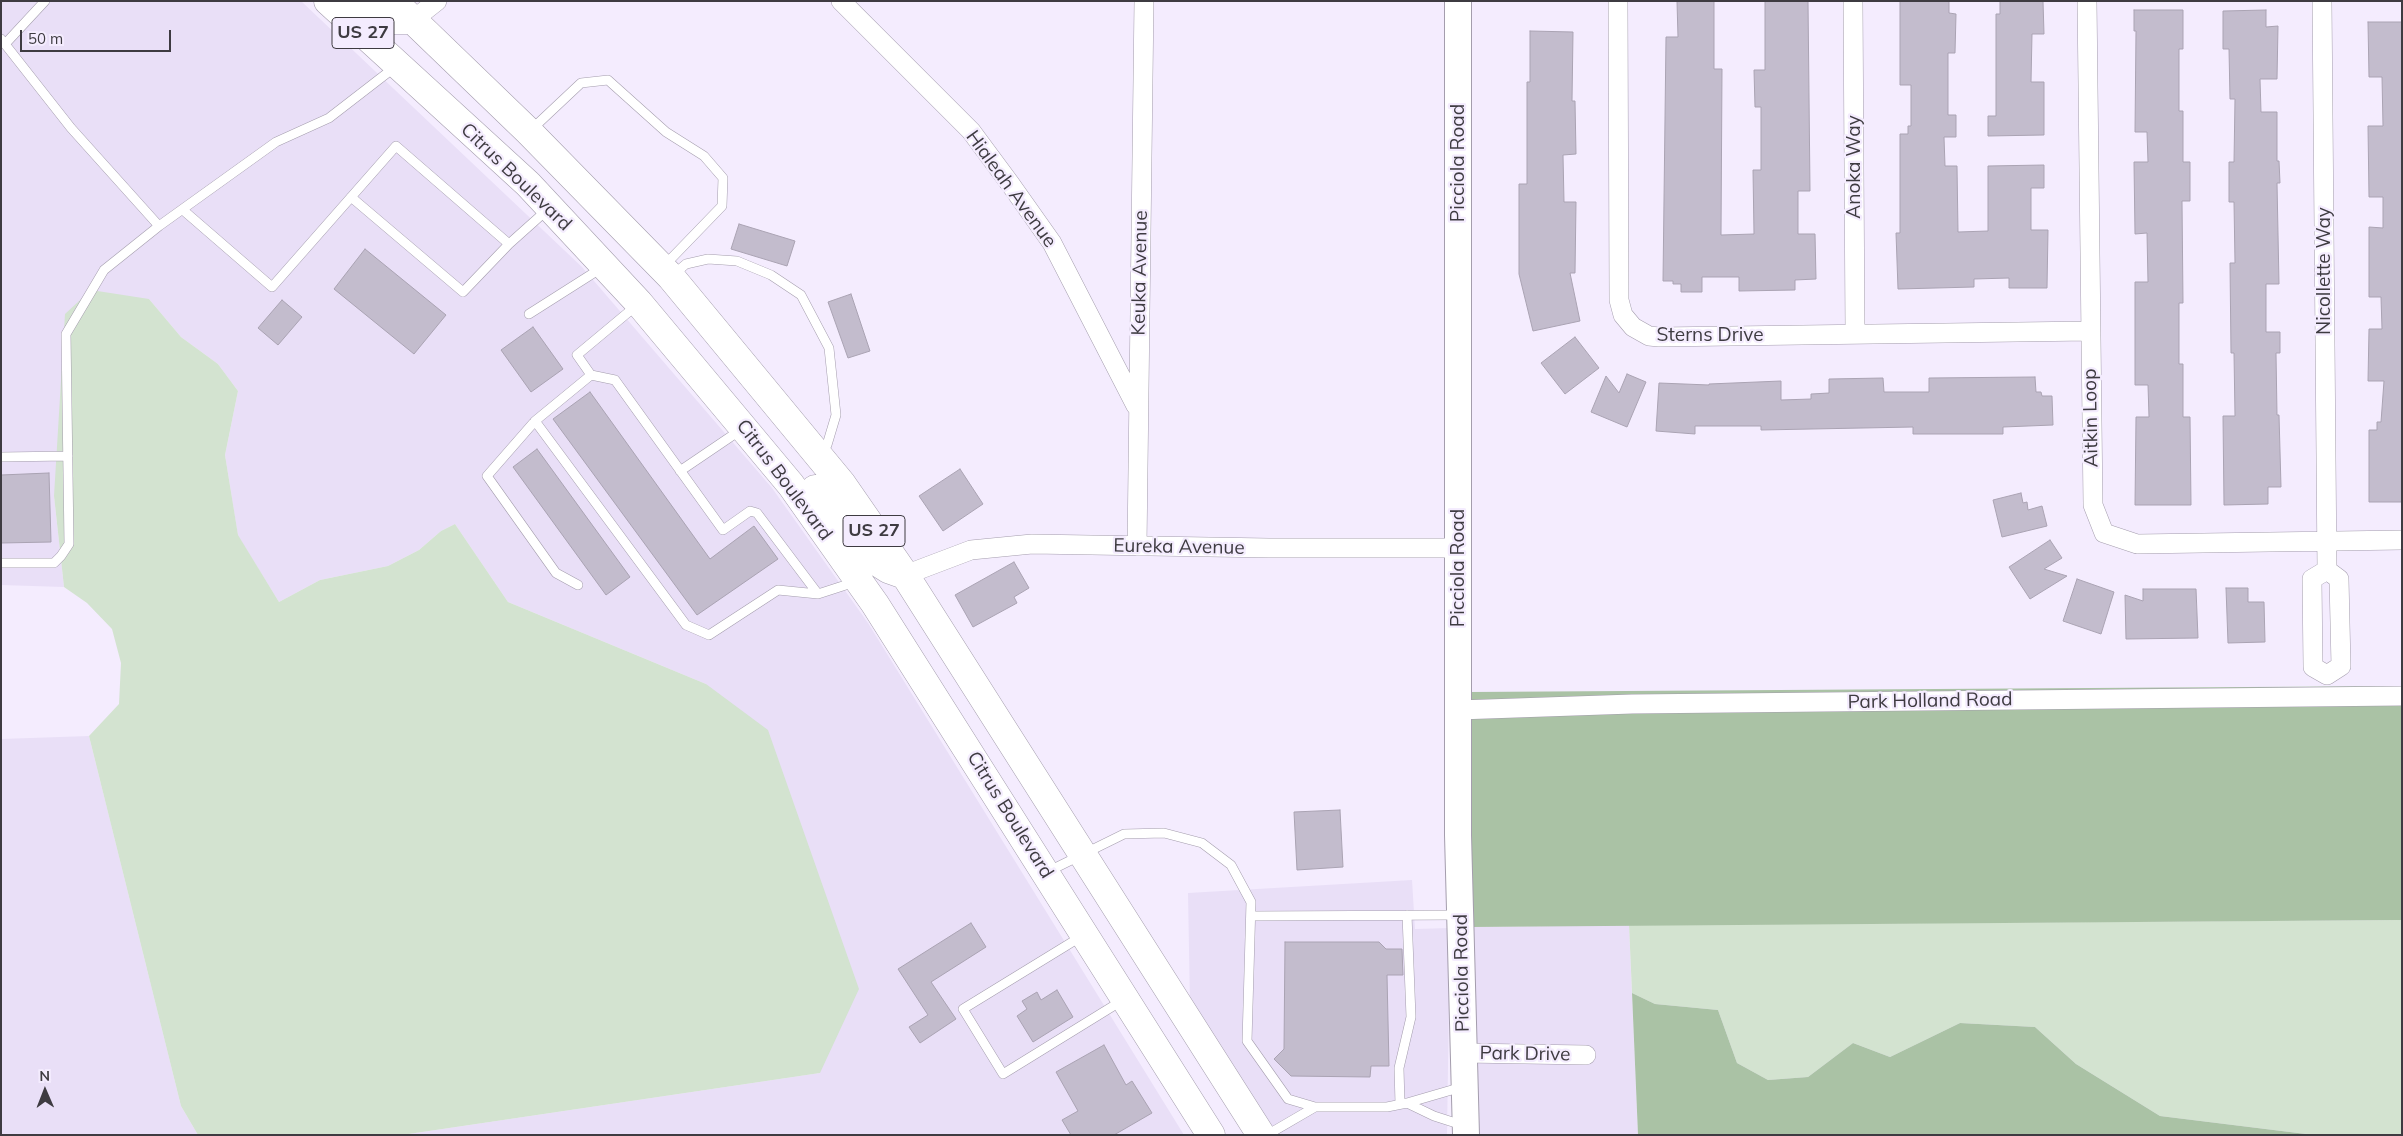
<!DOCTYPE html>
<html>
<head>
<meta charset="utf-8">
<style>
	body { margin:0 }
	#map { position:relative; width:2403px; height:1136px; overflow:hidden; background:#f4ecfe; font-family:Mulish,sans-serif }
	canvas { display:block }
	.frame { position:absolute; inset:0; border:2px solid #3e3b41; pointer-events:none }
	.north { position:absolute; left:20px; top:1066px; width:50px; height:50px; -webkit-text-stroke:4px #f4ecfe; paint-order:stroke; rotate:359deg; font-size:14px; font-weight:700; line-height:20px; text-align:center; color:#3e3b41 }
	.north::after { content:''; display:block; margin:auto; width:18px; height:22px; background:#3e3b41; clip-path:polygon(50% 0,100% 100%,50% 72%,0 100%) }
	.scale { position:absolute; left:20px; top:30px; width:151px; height:22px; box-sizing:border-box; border:2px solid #3e3b41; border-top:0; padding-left:6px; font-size:15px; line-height:18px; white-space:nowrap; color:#3e3b41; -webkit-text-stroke:4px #f4ecfe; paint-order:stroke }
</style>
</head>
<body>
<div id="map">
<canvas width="2403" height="1136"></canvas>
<div class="frame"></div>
<div class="north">N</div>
<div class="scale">50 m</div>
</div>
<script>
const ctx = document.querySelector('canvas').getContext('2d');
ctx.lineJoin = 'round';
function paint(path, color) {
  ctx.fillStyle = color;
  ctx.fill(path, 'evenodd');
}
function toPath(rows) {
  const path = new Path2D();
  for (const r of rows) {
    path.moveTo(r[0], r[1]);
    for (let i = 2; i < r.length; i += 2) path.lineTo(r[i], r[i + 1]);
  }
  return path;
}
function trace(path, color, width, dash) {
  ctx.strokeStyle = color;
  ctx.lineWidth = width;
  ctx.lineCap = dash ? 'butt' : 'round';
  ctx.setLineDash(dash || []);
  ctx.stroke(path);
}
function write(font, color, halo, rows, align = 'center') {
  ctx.font = font + ' Mulish,sans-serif';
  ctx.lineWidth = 4.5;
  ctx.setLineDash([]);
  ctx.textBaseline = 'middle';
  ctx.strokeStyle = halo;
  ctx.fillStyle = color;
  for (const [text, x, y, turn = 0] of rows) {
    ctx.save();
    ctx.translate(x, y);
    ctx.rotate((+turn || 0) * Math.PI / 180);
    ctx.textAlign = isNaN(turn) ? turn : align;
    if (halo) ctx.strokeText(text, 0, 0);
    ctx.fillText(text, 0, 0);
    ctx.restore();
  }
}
const built = toPath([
	[1,1,301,1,582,267,772,488,868,623,1184,1135,402,1135,820,1073,706,684,508,602,455,524,441,531,419,550,388,566,320,580,279,602,238,536,225,455,238,391,218,364,181,337,149,299,54,496,64,587,1,585],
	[89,736,181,1106,198,1135,1,1135,1,739],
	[1412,880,1415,929,1450,928,1447,1135,1274,1135,1190,1005,1188,893],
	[1629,925,1638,1135,1477,1135,1471,927]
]);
const green = toPath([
	[91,290,149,299,181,337,218,364,238,391,225,455,238,535,279,602,320,580,388,566,419,550,441,531,455,524,508,602,706,684,768,730,859,989,820,1073,402,1135,198,1135,181,1106,89,736,119,704,121,663,112,629,87,603,64,587,54,496,65,314],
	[2402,920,2402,1135,2314,1135,2160,1116,2076,1064,2035,1027,1960,1023,1890,1057,1853,1043,1808,1077,1768,1080,1737,1063,1718,1010,1655,1004,1632,993,1629,925]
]);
const forest = toPath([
	[2402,686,2402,920,1471,927,1470,692],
	[1632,993,1655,1004,1718,1010,1737,1063,1768,1080,1808,1077,1853,1043,1890,1057,1960,1023,2035,1027,2076,1064,2160,1116,2314,1135,1638,1135]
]);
const building = toPath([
	[1677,1,1714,1,1714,69,1722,69,1721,235,1754,234,1753,170,1761,170,1761,107,1755,107,1754,70,1765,70,1765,1,1808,1,1810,191,1798,191,1798,234,1815,234,1816,279,1795,280,1795,290,1739,291,1739,277,1702,277,1702,292,1681,292,1681,284,1673,284,1673,281,1663,281,1666,37,1678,37,1677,1],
	[1900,1,1949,1,1949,13,1956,14,1955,53,1948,53,1948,115,1956,115,1956,137,1944,137,1945,166,1957,166,1958,232,1988,231,1988,166,2044,165,2044,188,2031,188,2031,230,2048,230,2047,288,2009,288,2009,278,1974,279,1974,287,1898,289,1896,233,1900,233,1900,134,1908,134,1908,126,1911,126,1911,85,1900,85,1900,1],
	[2000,1,2043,1,2044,34,2032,34,2031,82,2044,82,2044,135,1988,136,1988,116,1996,116,1996,14,2000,14,2000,1],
	[2134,10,2183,10,2183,49,2179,49,2179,111,2183,111,2183,162,2190,162,2190,201,2182,201,2183,303,2179,303,2179,364,2183,364,2183,417,2190,417,2191,505,2135,505,2136,417,2149,417,2148,385,2135,385,2135,282,2148,282,2147,233,2135,234,2134,162,2148,162,2147,132,2135,132,2136,31,2134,31,2134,10],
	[2266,10,2266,27,2278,26,2277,79,2260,79,2261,112,2277,112,2277,161,2279,161,2280,183,2277,183,2279,284,2266,284,2266,332,2280,332,2280,353,2276,353,2277,415,2279,415,2281,487,2268,487,2268,504,2224,505,2223,416,2235,416,2234,353,2231,353,2230,263,2235,263,2234,202,2229,202,2229,162,2234,162,2235,99,2230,99,2229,49,2223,49,2223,11,2266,10],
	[2368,22,2402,22,2402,502,2369,502,2369,430,2377,430,2377,422,2381,422,2384,381,2368,381,2369,329,2382,329,2381,297,2369,297,2369,227,2383,228,2383,197,2369,197,2368,126,2383,126,2382,77,2369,77,2368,22],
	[1530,31,1573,32,1572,101,1575,101,1576,154,1563,155,1564,202,1576,202,1575,273,1570,273,1580,321,1533,331,1519,274,1519,184,1527,184,1527,82,1530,82,1530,31],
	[739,224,795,241,787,266,731,249,739,224],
	[365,249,446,315,414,354,334,289,365,249],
	[851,294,870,351,848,358,828,302,851,294],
	[282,300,302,317,278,345,258,328,282,300],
	[533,327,563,369,531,392,501,350,533,327],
	[1575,337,1599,368,1565,394,1541,363,1575,337],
	[1627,374,1646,382,1627,427,1591,412,1606,376,1619,393,1627,374],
	[2035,377,2036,392,2041,392,2042,396,2052,396,2053,425,2003,427,2003,434,1913,434,1913,427,1761,430,1761,426,1695,426,1695,434,1656,431,1659,383,1709,385,1709,384,1781,381,1781,400,1811,399,1811,394,1829,393,1829,379,1883,378,1884,392,1929,392,1929,378,2035,377],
	[590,392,710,559,754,526,778,559,697,615,553,419,590,392],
	[537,449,630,577,606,595,513,467,537,449],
	[960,469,983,504,943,531,919,496,960,469],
	[49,473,51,542,1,543,1,475,49,473],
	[2021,493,2023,503,2027,502,2028,510,2042,506,2047,526,2002,537,1993,500,2021,493],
	[2050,540,2062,558,2044,569,2067,576,2030,599,2009,567,2050,540],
	[1014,562,1029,588,1014,597,1017,603,973,627,955,595,1014,562],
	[2077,579,2114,592,2101,634,2063,621,2077,579],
	[2226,588,2248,588,2248,602,2264,602,2265,642,2228,643,2226,588],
	[2143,589,2196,589,2198,638,2126,639,2125,595,2143,601,2143,589],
	[1340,810,1343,867,1297,870,1294,812,1340,810],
	[971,923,986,947,931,982,956,1019,920,1043,909,1027,928,1015,898,969,971,923],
	[1285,942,1379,942,1386,949,1402,949,1403,975,1387,975,1389,1066,1371,1066,1370,1077,1291,1076,1274,1059,1284,1049,1285,942],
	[1057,990,1073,1017,1033,1042,1017,1016,1027,1009,1022,1001,1037,992,1041,1000,1057,990],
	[1104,1045,1126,1085,1132,1081,1152,1113,1114,1135,1071,1135,1062,1120,1078,1111,1056,1072,1104,1045]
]);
const lane = toPath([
	[1,39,71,128,159,226],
	[6,43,45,1],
	[531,130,581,83,608,80,666,132,704,156,723,178,722,206,664,266],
	[351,197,463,292,509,244,547,210],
	[183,210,272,287,396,146,509,244],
	[673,275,686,264,708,259,737,261,771,275,801,295,829,348,836,415,827,445,820,452],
	[637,305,577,355,591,375,535,421,686,625,709,635,778,590,818,594,855,582],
	[529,314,603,267],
	[591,375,615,380,723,530,750,511,757,513,818,594],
	[535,421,487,476,556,573,578,585],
	[1,457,68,456],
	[680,471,742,429],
	[1,563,54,563,61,556,69,544,66,334,104,270,159,226,276,142,329,118,395,67],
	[1047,872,1124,834,1164,833,1202,843,1231,865,1251,902,1247,1041,1288,1099,1315,1107,1387,1107,1407,1103],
	[1251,916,1458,915],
	[1082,936,963,1009,1003,1074,1123,1000],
	[1462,1087,1407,1103,1434,1116,1462,1125],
	[1400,1104,1399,1068,1411,1017,1407,915],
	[1267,1135,1315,1107]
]);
const street = toPath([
	[841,1,971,131,1011,185,1052,243,1136,406],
	[1618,1,1619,300,1623,315,1633,327,1649,336,1659,337,2089,331],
	[1853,1,1855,333],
	[2087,1,2093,505,2104,533,2137,544,2402,540],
	[2322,1,2327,570],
	[413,20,437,1],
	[1137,546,1144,1],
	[2327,570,2339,579,2341,666,2327,675,2313,667,2312,579,2327,570],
	[905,575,971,550,1032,544,1269,548,1458,548],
	[1458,710,1632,704,2402,696],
	[1464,1053,1586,1055]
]);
const secondary = toPath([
	[1458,1,1458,835,1466,1135]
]);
const highway = toPath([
	[328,1,528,184,639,303,791,485,875,604,1211,1135],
	[359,1,387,20,413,20],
	[393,1,529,132,671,277,842,484,905,575,1261,1135],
	[815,489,869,557,888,569,902,574]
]);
const shields = [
	[363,33,62],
	[874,531,62]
];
const shieldNames = [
	["US 27",363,33],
	["US 27",874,531]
];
const streetNames = [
	["Picciola Road",1458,163,-90],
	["Anoka Way",1854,167,-90],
	["Citrus Boulevard",516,177,44],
	["Hialeah Avenue",1011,189,54],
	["Nicollette Way",2324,271,-90],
	["Keuka Avenue",1140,273,-89],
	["Sterns Drive",1710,335],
	["Aitkin Loop",2091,418,-91],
	["Citrus Boulevard",784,480,53],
	["Eureka Avenue",1179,547,1],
	["Picciola Road",1458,568,-90],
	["Park Holland Road",1930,701,-1],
	["Citrus Boulevard",1010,815,58],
	["Picciola Road",1462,973,-91],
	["Park Drive",1525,1054,1]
];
paint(built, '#e9dff7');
paint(green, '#d3e3d0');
paint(forest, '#aac2a5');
paint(building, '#c3bccd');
trace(building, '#aaa3b3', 1);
trace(lane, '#a49dad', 10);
trace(street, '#a49dad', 20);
trace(secondary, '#a49dad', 28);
trace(highway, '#a49dad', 29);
trace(lane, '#fff', 9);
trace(street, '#fff', 19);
trace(secondary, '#fff', 26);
trace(highway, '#fff', 28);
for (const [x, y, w] of shields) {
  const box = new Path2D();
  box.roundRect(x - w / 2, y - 15.5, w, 31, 4);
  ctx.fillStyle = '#f4ecfe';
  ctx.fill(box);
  trace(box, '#3e3b41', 1);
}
write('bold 18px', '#3e3b41', null, shieldNames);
write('19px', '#3e3b41', '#f4ecfe', streetNames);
</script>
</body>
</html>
